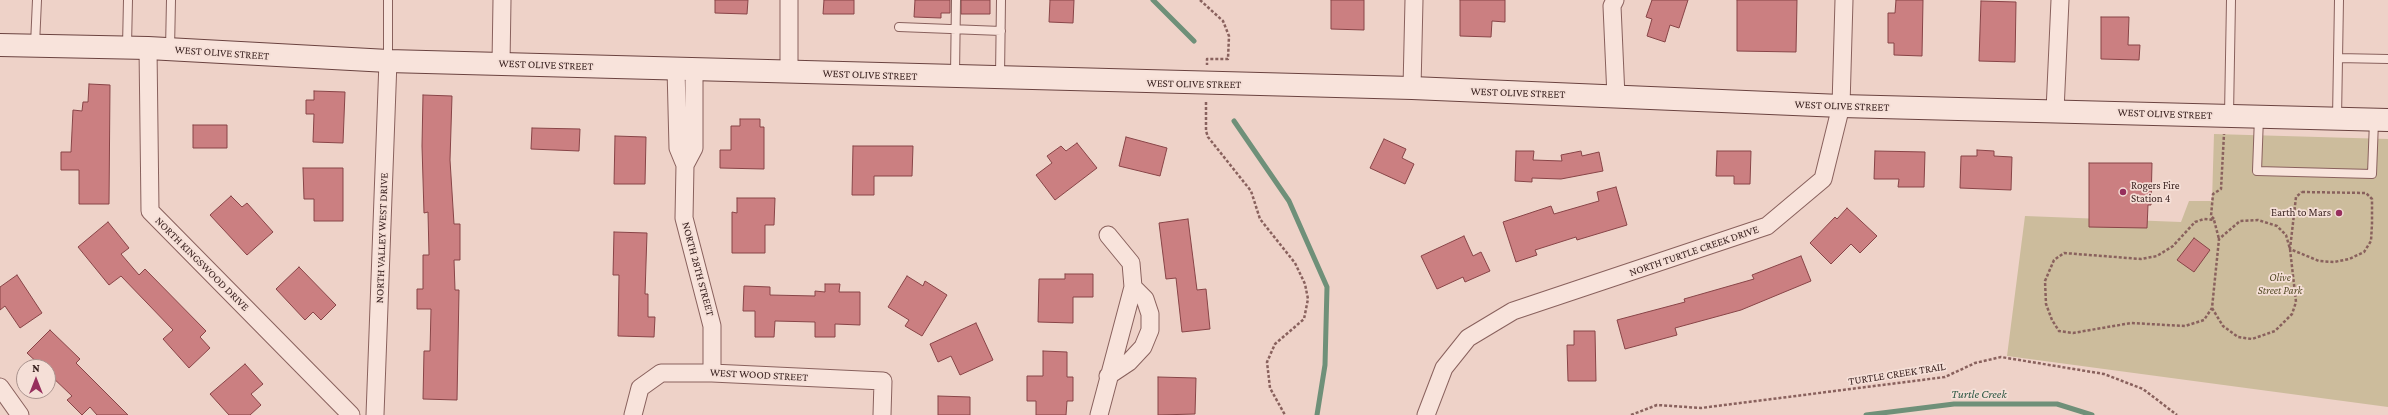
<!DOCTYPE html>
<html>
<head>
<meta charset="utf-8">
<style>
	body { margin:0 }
	#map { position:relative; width:2388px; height:415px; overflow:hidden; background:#eed2c8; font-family:"Crimson Pro",serif }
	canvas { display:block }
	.north { position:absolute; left:16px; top:359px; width:40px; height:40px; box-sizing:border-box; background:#f5dfd7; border:1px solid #aa938e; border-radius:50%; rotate:0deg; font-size:11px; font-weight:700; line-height:16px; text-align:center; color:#3a2220 }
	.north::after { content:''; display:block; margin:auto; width:14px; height:18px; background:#972f5d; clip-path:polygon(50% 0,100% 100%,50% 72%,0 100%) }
</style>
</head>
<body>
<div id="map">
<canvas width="2388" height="415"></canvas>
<div class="north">N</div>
</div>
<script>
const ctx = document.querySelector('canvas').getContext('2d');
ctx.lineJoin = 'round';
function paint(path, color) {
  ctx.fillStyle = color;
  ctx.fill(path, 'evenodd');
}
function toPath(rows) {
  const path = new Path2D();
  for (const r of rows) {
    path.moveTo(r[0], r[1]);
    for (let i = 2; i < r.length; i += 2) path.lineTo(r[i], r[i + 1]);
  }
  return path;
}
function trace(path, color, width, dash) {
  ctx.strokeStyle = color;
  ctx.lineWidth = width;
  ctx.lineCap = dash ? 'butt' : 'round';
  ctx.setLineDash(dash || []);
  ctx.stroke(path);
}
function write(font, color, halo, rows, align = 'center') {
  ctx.font = font + ' "Crimson Pro",serif';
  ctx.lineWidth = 3.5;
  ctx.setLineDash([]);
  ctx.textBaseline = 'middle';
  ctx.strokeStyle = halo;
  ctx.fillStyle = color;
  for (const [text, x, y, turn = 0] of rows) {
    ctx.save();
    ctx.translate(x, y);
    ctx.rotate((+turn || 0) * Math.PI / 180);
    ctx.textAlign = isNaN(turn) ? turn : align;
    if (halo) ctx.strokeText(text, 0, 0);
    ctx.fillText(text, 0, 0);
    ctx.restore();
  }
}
const green = toPath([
	[2214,134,2388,139,2388,407,2007,356,2025,216,2181,222,2189,201,2212,201]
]);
const stream = toPath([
	[1153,0,1194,41],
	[1234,121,1289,201,1327,287,1325,365,1317,415],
	[1866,415,1954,404,2057,404,2092,415]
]);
const building = toPath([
	[715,0,748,0,747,14,715,13,715,0],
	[824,0,854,0,854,14,823,14,824,0],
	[915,0,950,0,950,13,941,13,941,18,914,17,915,0],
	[961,0,990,0,990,14,961,14,961,0],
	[1050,0,1074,0,1073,23,1049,22,1050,0],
	[1331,0,1364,0,1364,30,1331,29,1331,0],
	[1460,0,1505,0,1505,22,1492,21,1491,37,1460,36,1460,0],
	[1652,0,1688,0,1679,28,1670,25,1665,42,1647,36,1652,19,1646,17,1652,0],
	[1737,0,1797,0,1796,52,1737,51,1737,0],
	[1896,0,1923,0,1922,56,1894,55,1894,43,1888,43,1888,13,1895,13,1896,0],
	[1981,1,2016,2,2015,62,1979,61,1981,1],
	[2101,17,2129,17,2128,45,2140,45,2139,60,2101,59,2101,17],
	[89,84,110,85,109,204,79,204,79,170,61,170,61,152,71,152,73,110,82,111,83,102,88,102,89,84],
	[314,91,345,92,343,143,313,142,314,114,306,114,306,100,314,100,314,91],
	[423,95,452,96,450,160,454,224,460,224,460,260,454,260,455,290,459,290,457,400,423,399,424,351,430,351,431,309,417,309,417,289,423,289,423,255,429,255,428,212,424,213,422,146,423,95],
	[740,119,760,119,760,127,764,127,764,169,720,168,720,150,731,150,731,126,740,126,740,119],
	[193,125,227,125,227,148,193,148,193,125],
	[532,128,580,129,579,151,531,149,532,128],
	[615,136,646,137,645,184,614,184,615,136],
	[1126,137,1167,148,1160,176,1119,166,1126,137],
	[1384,139,1406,149,1402,158,1414,164,1405,184,1370,168,1384,139],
	[1077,143,1097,168,1055,200,1036,175,1052,163,1047,156,1061,146,1066,151,1077,143],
	[853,146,913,146,912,176,874,176,874,195,852,195,853,146],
	[1977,150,1994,151,1994,156,2012,157,2011,190,1960,188,1961,156,1977,156,1977,150],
	[1516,151,1534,151,1533,160,1562,161,1561,155,1581,151,1582,156,1599,152,1603,171,1561,179,1532,178,1532,182,1515,181,1516,151],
	[1717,151,1751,151,1750,184,1734,184,1734,176,1716,176,1717,151],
	[1875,151,1925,152,1924,187,1898,187,1899,179,1874,179,1875,151],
	[2089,163,2152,163,2151,205,2148,205,2147,228,2089,227,2089,163],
	[303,168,343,168,343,221,314,221,314,199,304,199,303,168],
	[1616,187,1627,225,1577,240,1576,237,1535,250,1537,255,1516,262,1503,222,1551,206,1554,214,1599,201,1597,192,1616,187],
	[231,196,242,207,247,203,273,232,247,255,210,215,231,196],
	[737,198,775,198,774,225,765,225,765,253,732,253,732,212,737,213,737,198],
	[1847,208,1877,236,1860,253,1851,244,1831,264,1810,243,1835,217,1837,219,1847,208],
	[1188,219,1197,290,1206,289,1210,329,1182,332,1176,278,1166,279,1159,223,1188,219],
	[108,222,129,248,121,254,139,275,145,269,206,331,200,337,210,348,189,368,163,339,173,330,121,276,109,285,78,247,108,222],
	[614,232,647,233,645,294,648,294,648,317,655,317,654,337,618,336,619,275,613,275,614,232],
	[1464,236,1473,256,1481,252,1490,271,1465,282,1463,277,1437,289,1421,256,1464,236],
	[2194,238,2210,250,2194,272,2177,260,2194,238],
	[1801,256,1811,281,1741,310,1675,328,1677,335,1625,349,1617,320,1685,302,1684,299,1754,279,1752,275,1801,256],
	[299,267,336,305,321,320,313,312,305,320,276,289,299,267],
	[1065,274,1093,274,1093,297,1073,297,1073,323,1038,322,1039,279,1065,279,1065,274],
	[17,275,42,313,20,328,5,306,0,310,0,287,17,275],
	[907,276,923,286,925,281,947,295,922,336,905,326,909,320,888,307,907,276],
	[825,284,840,284,839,292,860,292,860,325,835,324,835,337,815,337,815,322,775,321,774,337,755,337,755,311,743,311,744,286,770,287,770,295,815,296,815,291,825,292,825,284],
	[976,323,993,360,960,375,951,356,938,362,930,344,976,323],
	[50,330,80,359,76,363,128,415,97,415,90,407,82,415,67,400,72,396,48,373,48,367,42,367,27,353,50,330],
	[1574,331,1595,331,1596,381,1568,381,1567,345,1574,345,1574,331],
	[1043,351,1067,352,1067,377,1073,377,1073,401,1067,401,1066,415,1036,415,1036,401,1027,401,1027,376,1043,376,1043,351],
	[245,364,263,384,251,394,261,405,250,415,229,415,210,394,245,364],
	[1158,377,1196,378,1195,414,1158,415,1158,377],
	[938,396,970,397,970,415,938,415,938,396]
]);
const path = toPath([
	[1200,0,1223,21,1229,36,1228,59,1207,59,1207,65],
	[1206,102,1206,131,1208,137,1251,191,1260,219,1295,263,1305,284,1308,299,1304,319,1275,344,1267,362,1270,388,1285,415],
	[2302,192,2366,193,2372,199,2372,224,2371,241,2364,252,2349,259,2334,262,2319,261,2290,249,2296,197,2302,192],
	[2214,219,2211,216,2213,194,2221,189,2224,134],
	[2212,308,2223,326,2238,337,2252,339,2275,331,2292,314,2296,302,2290,249,2286,235,2277,226,2258,220,2240,221,2219,239,2212,308,2204,320,2185,326,2131,323,2073,333,2059,331,2052,320,2046,304,2045,281,2054,260,2064,253,2141,259,2157,256,2173,246,2195,222,2204,219,2214,220,2219,239],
	[1631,415,1657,405,1701,408,1945,377,1975,363,2001,357,2104,374,2143,389,2177,415]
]);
const lane = toPath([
	[388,0,388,61],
	[899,27,1001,31],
	[35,45,37,0],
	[127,46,128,0],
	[170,49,171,0],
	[2338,58,2388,59],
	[955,75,956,0],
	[1000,76,1001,0],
	[2229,115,2231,0],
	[2259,117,2257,171,2372,174,2374,121],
	[2337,118,2339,0]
]);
const street = toPath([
	[1615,0,1612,6,1616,97],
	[148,48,150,211,351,415],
	[501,64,502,0],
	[676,68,678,148,685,165,684,218,712,326,712,373],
	[789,72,789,0],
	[1412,88,1414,0],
	[2055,111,2060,0],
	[685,165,694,148,694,69],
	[1108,376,1129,362,1143,347,1150,330,1150,314,1145,299,1133,287],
	[0,387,20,415],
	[375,415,388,61],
	[633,415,640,388,661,373,712,373,883,381,882,415],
	[1099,415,1133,287,1131,263,1108,235],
	[1426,415,1444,368,1468,338,1513,311,1767,226,1823,179,1841,106,1844,0]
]);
const secondary = toPath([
	[0,45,148,48,388,61,1412,88,1841,106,2388,120]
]);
const markers = [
	[2123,192,4,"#972f5d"],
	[2339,213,4,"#972f5d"]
];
const streetNames = [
	["WEST OLIVE STREET",222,53,4],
	["WEST OLIVE STREET",546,65,2],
	["WEST OLIVE STREET",870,75,2],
	["WEST OLIVE STREET",1194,84,1],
	["WEST OLIVE STREET",1518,93,2],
	["WEST OLIVE STREET",1842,106,2],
	["WEST OLIVE STREET",2165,114,2],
	["NORTH VALLEY WEST DRIVE",382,238,-88],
	["NORTH TURTLE CREEK DRIVE",1694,251,-19],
	["NORTH KINGSWOOD DRIVE",202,264,45],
	["NORTH 28TH STREET",698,269,75],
	["TURTLE CREEK TRAIL",1897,374,-9],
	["WEST WOOD STREET",759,375,3]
];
const poiNames = [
	["Rogers Fire",2131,186],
	["Station 4",2131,199],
	["Earth to Mars",2331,213,"right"]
];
const parkNames = [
	["Olive",2280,278],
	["Street Park",2280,291]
];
const waterNames = [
	["Turtle Creek",1979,394]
];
paint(green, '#ccbc9c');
trace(stream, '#6f9079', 5);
paint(building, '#cb7f81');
trace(building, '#884447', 1);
trace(lane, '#89615d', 10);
trace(street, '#89615d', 19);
trace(secondary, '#6b4340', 24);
trace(path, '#89615d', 2.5, [3, 2]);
trace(lane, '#f8e3db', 8);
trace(street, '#f8e3db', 17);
trace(secondary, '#f8e3db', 22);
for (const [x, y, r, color] of markers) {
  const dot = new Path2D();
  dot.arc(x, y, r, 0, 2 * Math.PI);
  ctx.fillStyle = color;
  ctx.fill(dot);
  trace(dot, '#f5dfd7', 1.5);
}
write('11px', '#3a2220', '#f5dfd7', streetNames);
write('11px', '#3a2220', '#f5dfd7', poiNames, 'left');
write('italic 11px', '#564d28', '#f5dfd7', parkNames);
write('italic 12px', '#305945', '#f5dfd7', waterNames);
</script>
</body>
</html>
